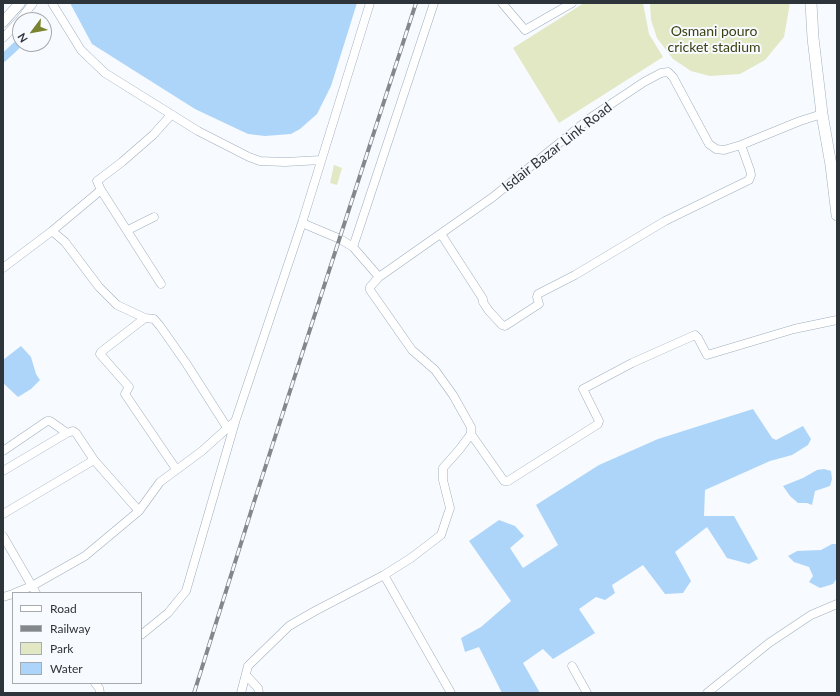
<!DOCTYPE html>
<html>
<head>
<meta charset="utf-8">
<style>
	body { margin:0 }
	#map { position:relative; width:840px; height:696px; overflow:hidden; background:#f7fafe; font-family:Lato,sans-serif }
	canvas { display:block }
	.frame { position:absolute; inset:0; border:4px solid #2d343a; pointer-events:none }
	.legend { position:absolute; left:12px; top:592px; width:130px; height:92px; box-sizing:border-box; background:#f7fafe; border:1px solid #a6abb0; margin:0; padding:5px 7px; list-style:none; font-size:12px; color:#2d343a }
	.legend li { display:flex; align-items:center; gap:8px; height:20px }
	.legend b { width:20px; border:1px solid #a6abb0 }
	.north { position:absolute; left:12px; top:12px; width:40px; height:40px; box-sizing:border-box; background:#f7fafe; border:1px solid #a6abb0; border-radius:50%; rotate:238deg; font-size:11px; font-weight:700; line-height:16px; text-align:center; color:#2d343a }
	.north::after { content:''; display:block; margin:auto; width:14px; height:18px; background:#7a832f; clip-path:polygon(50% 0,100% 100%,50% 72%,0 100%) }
</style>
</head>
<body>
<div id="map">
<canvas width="840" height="696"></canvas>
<div class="frame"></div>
<ul class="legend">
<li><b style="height:5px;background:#fff"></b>Road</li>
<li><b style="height:5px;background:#82888d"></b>Railway</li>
<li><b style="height:11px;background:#e2e8c3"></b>Park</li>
<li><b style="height:11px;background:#add5f9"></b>Water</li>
</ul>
<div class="north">N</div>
</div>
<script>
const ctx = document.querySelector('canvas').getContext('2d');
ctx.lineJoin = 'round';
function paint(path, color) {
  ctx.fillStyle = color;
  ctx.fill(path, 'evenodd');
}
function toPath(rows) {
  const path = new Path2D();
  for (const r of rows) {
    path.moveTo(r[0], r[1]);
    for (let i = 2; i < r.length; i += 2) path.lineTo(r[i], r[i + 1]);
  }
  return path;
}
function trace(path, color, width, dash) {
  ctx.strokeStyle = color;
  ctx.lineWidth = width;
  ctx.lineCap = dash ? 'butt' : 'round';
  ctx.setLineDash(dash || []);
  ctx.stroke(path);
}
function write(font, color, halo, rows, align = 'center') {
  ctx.font = font + ' Lato,sans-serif';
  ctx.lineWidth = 4;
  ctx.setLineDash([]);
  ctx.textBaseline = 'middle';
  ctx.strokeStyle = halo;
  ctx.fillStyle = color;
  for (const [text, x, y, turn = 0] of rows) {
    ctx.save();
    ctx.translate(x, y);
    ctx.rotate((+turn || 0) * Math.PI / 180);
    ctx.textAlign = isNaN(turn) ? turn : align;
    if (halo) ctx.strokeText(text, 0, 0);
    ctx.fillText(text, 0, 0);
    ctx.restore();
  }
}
const green = toPath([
	[584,3,643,3,649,34,663,57,559,123,513,48],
	[650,3,790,3,784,37,765,60,740,74,710,76,691,71,673,59,657,38,651,20],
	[334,165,342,168,337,185,330,183]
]);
const water = toPath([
	[70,3,357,3,331,86,317,114,300,129,291,134,265,136,248,134,195,109,92,44],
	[21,346,31,357,36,374,40,380,31,389,18,397,3,383,3,360],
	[753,409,772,438,776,440,803,426,811,439,808,445,792,455,770,461,705,490,704,516,734,516,758,559,749,564,727,558,707,527,675,552,691,581,683,593,665,594,643,565,612,585,615,593,605,600,596,597,579,609,595,633,553,659,543,649,523,663,540,693,502,693,479,647,465,652,461,638,481,627,511,601,469,541,499,520,515,526,524,536,510,548,523,568,558,545,536,505,599,465,658,439],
	[824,469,831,471,832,479,830,486,815,491,812,505,807,503,798,503,790,496,783,486,803,478,817,470],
	[832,544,837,544,837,578,833,584,820,588,809,582,813,576,809,567,794,562,788,556,797,551,821,550]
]);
const canal = toPath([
	[3,58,16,46]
]);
const minor = toPath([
	[52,3,81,50,105,73,198,131,249,157,260,161,285,162,321,160],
	[502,3,525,30,572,3],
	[20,20,33,3],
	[3,38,20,20],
	[302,223,340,239,353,247,379,277,493,197,590,118,644,82,661,73,668,72,673,77,709,144,716,149,724,150,741,145,800,121,822,114],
	[128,230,154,217],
	[52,231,65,242,99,287,117,305,145,318,154,319,160,326,186,363,228,429],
	[441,234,483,299,483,302,489,311,502,325,505,326,539,304,537,297,538,294,575,275,665,221,749,180,751,175,750,170,741,145],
	[353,247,434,3],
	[3,268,52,231,101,190],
	[379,277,370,287,370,290,412,350,435,370,453,395,471,427,471,434,459,450,443,468,443,480,450,508,441,535,411,558,384,575,451,693],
	[161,284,101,190,97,181,122,162,153,135,171,115],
	[145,318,101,352,100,354,129,387,125,394,176,469],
	[471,434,504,481,508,481,598,424,599,421,583,389,632,363,695,335,698,338,707,355,794,329,837,320],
	[3,451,47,421,50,421,67,433],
	[3,471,67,433,73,431,76,433,94,460,139,511],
	[3,514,94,460],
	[3,536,36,593],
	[15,593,32,586,85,556,139,511,160,482,202,451,233,423],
	[3,597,13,594],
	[141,635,168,613,186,591,236,419,302,223,370,3],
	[572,666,587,693],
	[246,675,258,688,259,693],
	[95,683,99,688,100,693],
	[241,693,248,666,289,626,315,611,384,575],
	[707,693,769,643,811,615,837,604]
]);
const major = toPath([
	[3,22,20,3]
]);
const highway = toPath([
	[811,3,813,38,822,114,831,165,837,215]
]);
const rail = toPath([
	[194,693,254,502,416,3]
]);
const parkNames = [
	["Osmani pouro",714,31],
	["cricket stadium",714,47]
];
const streetNames = [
	["Isdair Bazar Link Road",557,147,-38]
];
paint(green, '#e2e8c3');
paint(water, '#add5f9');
trace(canal, '#add5f9', 8);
trace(minor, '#9fafbe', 9);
trace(major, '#9fafbe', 11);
trace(highway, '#9fafbe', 12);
trace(minor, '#fff', 8);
trace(major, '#fff', 10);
trace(highway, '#fff', 11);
trace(rail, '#82888d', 4);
trace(rail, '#f7fafe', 2.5, [8]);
write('14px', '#3c4112', '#f7fafe', parkNames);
write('14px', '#2d343a', '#f7fafe', streetNames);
</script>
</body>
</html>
